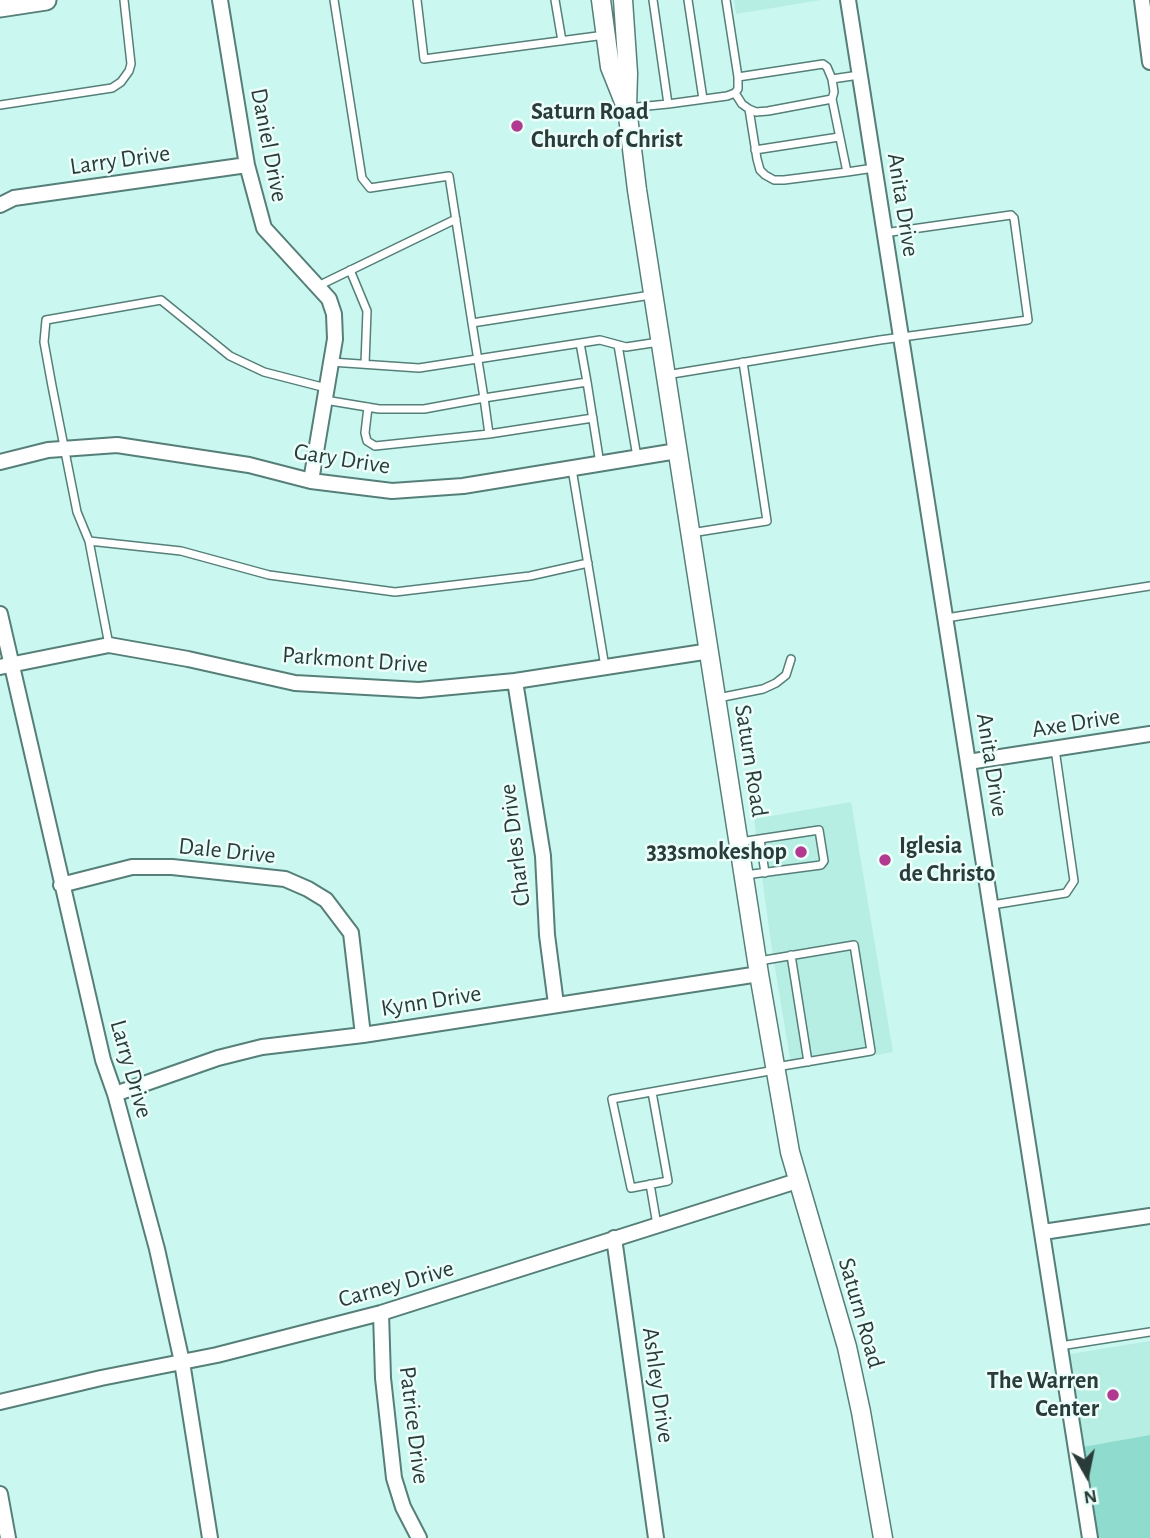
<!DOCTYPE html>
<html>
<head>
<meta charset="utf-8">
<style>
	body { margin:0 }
	#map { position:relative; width:1150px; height:1538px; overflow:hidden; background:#caf7ef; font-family:"Alegreya Sans",sans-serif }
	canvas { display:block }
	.north { position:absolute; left:1052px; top:1440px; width:70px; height:70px; -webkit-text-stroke:5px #ecfefa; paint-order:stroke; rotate:171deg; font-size:19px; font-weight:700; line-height:28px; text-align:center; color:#2a3c39 }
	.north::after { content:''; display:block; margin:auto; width:24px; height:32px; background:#2a3c39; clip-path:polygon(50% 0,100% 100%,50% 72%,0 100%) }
</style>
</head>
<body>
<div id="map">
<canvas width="1150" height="1538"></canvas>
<div class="north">N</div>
</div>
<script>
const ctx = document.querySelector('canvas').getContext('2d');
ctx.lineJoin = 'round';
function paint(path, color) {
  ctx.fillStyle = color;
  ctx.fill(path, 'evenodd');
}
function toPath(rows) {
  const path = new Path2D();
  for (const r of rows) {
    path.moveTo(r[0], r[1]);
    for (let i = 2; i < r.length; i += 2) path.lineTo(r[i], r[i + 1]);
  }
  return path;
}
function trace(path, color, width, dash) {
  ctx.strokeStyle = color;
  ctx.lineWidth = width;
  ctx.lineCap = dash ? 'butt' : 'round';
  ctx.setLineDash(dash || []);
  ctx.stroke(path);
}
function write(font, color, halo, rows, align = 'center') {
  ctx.font = font + ' "Alegreya Sans",sans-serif';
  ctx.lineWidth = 5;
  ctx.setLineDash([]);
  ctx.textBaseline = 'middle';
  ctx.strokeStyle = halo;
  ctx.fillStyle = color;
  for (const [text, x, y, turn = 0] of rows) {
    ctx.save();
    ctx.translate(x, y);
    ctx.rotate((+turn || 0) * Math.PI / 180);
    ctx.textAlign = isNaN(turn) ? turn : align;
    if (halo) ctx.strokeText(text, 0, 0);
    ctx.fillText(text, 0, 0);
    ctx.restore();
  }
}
const built = toPath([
	[734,0,821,0,736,14],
	[851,802,893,1052,792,1070,772,950,754,819],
	[1150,1341,1150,1435,1082,1447,1070,1354]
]);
const green = toPath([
	[1150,1435,1150,1538,1098,1538,1082,1447]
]);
const service = toPath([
	[334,0,362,178,370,188,449,176,472,323,651,295],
	[417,0,424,59,605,35],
	[555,0,562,41],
	[688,0,703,99],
	[738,77,823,64,827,67,832,79,859,75],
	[735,93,742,104,749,109,756,112,768,111,832,99,834,92,832,79],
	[832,99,847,172,874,168],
	[668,104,727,96,735,93,738,89,738,77,726,0],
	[0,105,112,88,121,82,129,71,131,64,124,0],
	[627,108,668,104,653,0],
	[749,109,757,159,760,170,765,175,774,180,784,180,847,172],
	[755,150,839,137],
	[350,270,367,311,365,364],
	[318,286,456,219],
	[472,323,484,398,587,382,600,464],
	[580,343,587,382],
	[618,345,637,457],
	[331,362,419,368,600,340,626,347,659,342],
	[666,375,880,340,1028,320,1014,218,1011,215,884,233],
	[325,400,379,409,424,409,484,398,489,434],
	[368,407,365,433,367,441,375,446,489,434,593,418],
	[572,469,605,667],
	[691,533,767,521,743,362],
	[89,541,181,551,269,575,395,592,530,576,588,563],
	[946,618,1150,586],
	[109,645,89,541,77,512,52,386,44,342,46,320,161,300,230,356,264,372,326,388],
	[718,698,763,689,776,683,786,675,791,659],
	[760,839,765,873],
	[740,842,819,830,824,861,821,865,745,875],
	[992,905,1066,893,1074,881,1055,749],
	[791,955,808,1062],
	[759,961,854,945,871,1051,776,1067],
	[652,1092,668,1181,631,1188,612,1099,775,1070],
	[650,1184,657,1225],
	[1060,1346,1150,1332]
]);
const minor = toPath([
	[220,0,247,165,264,228,329,299,334,314,335,339,311,481],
	[848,0,1090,1538],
	[1142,0,1150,62],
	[0,205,14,198,247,165],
	[0,462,48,450,117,445,249,465,311,481,392,491,463,486,677,451],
	[0,614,103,1060,115,1094,157,1249,182,1362,210,1538],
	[0,667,109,645,188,659,295,683,419,690,515,681,710,651],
	[515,681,543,856,547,935,556,1004],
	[968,762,1150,734],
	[61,885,132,867,172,867,285,879,308,889,326,900,351,933,363,1035],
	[115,1094,218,1058,262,1047,363,1035,759,974],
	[1043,1232,1150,1216],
	[614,1238,656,1538],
	[381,1313,383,1378,394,1478,403,1507,419,1538],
	[0,1402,101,1378,217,1355,381,1313,797,1181],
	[0,1494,8,1538]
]);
const tertiary = toPath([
	[601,0,610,67,624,102],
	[623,0,628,73,627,108,637,190,759,974,790,1152,847,1347,861,1412,883,1538]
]);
const secondary = toPath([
	[0,7,46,0]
]);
const markers = [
	[517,126,7,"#b13a90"],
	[801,852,7,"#b13a90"],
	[885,860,7,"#b13a90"],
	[1113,1395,7,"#b13a90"]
];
const poiNames = [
	["Saturn Road",531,112],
	["Church of Christ",531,140],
	["Iglesia",899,846],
	["de Christo",899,874],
	["333smokeshop",787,852,"right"],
	["The Warren",1099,1381,"right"],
	["Center",1099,1409,"right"]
];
const streetNames = [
	["Daniel Drive",269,145,79],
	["Larry Drive",120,160,-8],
	["Anita Drive",903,205,81],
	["Gary Drive",342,459,9],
	["Parkmont Drive",355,660,4],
	["Axe Drive",1076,723,-9],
	["Saturn Road",751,761,81],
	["Anita Drive",992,765,81],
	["Charles Drive",515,845,-97],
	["Dale Drive",227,851,6],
	["Kynn Drive",431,1001,-9],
	["Larry Drive",131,1069,74],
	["Carney Drive",396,1284,-16],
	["Saturn Road",861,1313,74],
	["Ashley Drive",658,1385,82],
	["Patrice Drive",414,1425,83]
];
paint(built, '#b7eee4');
paint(green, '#8fdbce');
trace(service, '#557f78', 10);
trace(minor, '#557f78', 18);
trace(tertiary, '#557f78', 21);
trace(secondary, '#557f78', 23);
trace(service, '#fff', 7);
trace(minor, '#fff', 14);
trace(tertiary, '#fff', 18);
trace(secondary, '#fff', 19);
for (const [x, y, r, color] of markers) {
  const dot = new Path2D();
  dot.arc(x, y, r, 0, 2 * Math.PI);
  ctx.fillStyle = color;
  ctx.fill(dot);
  trace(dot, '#ecfefa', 2.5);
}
write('bold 24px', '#2a3c39', '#ecfefa', poiNames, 'left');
write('24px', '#2a3c39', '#ecfefa', streetNames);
</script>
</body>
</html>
